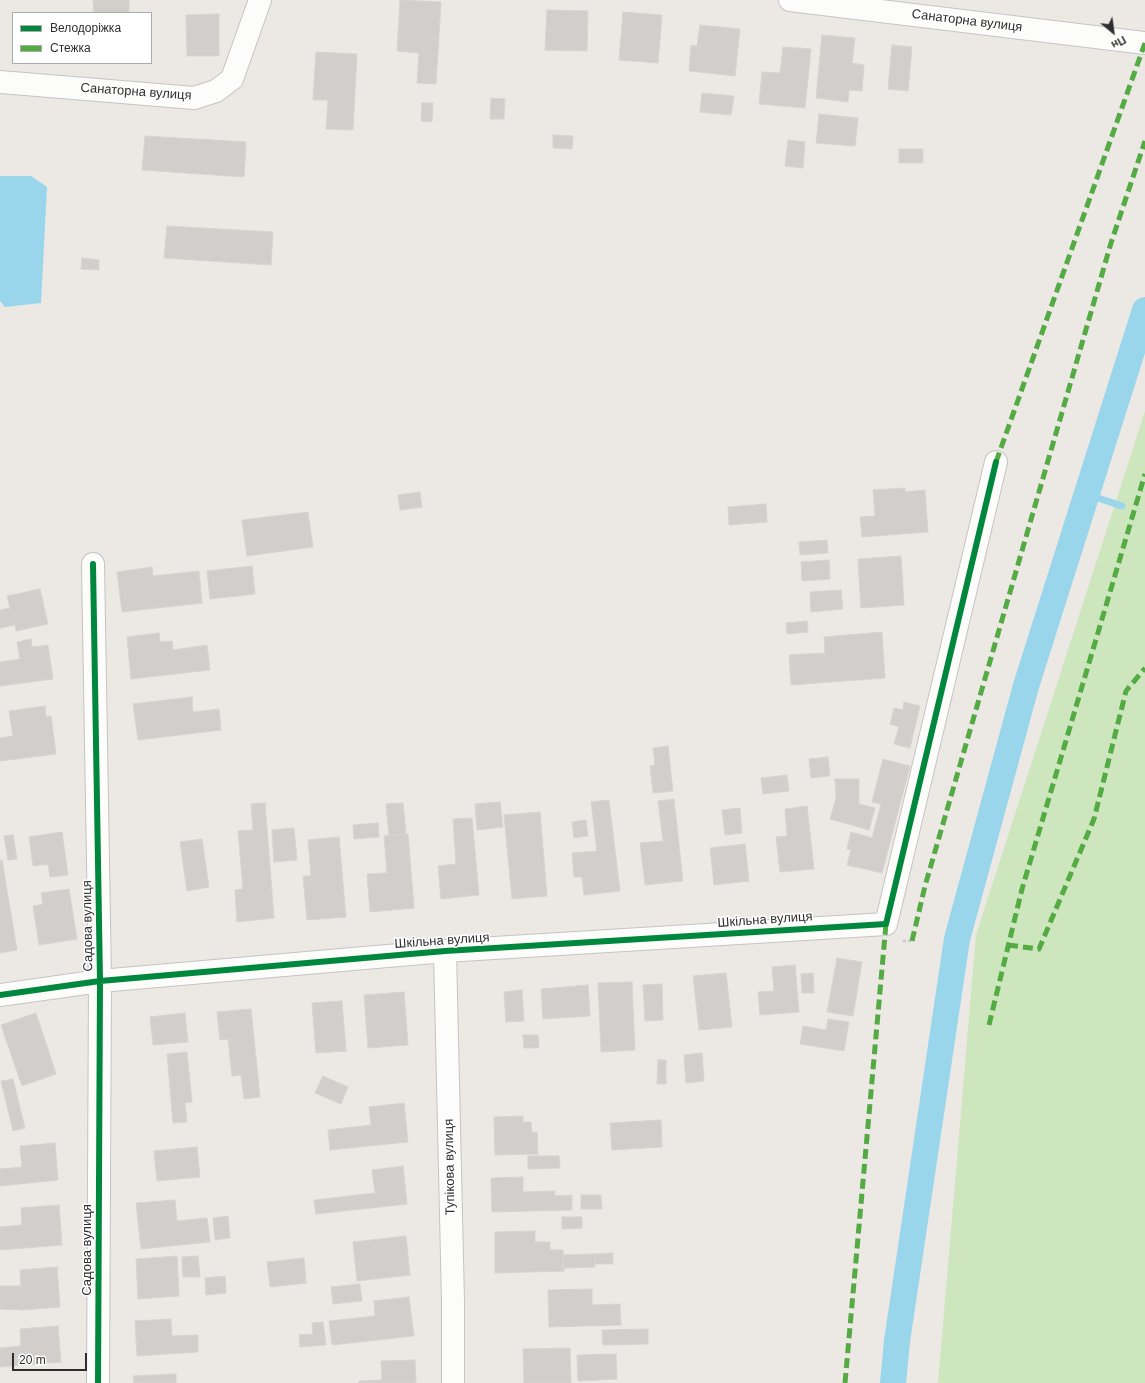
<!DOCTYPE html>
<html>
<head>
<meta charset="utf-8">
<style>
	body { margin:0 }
	#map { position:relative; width:1145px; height:1383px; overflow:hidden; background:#ece8e4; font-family:Helvetica,sans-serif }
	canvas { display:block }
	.legend { position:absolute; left:12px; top:12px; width:140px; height:52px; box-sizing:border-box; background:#fff; border:1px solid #ababab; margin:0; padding:5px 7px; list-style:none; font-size:12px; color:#2e2e2e }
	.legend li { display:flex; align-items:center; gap:8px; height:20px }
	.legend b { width:20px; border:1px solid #ababab }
	.north { position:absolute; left:1093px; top:12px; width:40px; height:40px; -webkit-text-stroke:3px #fff; paint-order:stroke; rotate:151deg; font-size:11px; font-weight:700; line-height:16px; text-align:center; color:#2e2e2e }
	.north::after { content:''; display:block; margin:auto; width:14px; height:18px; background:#2e2e2e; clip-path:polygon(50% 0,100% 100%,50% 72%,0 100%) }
	.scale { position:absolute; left:12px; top:1353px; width:75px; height:18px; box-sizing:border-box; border:2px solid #2e2e2e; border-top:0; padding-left:5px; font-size:12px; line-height:14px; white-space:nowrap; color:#2e2e2e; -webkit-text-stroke:3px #fff; paint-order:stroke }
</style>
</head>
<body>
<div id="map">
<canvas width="1145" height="1383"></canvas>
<ul class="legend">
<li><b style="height:5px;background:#00873e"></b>Велодоріжка</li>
<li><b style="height:5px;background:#54ab44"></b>Стежка</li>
</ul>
<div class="north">Пн</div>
<div class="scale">20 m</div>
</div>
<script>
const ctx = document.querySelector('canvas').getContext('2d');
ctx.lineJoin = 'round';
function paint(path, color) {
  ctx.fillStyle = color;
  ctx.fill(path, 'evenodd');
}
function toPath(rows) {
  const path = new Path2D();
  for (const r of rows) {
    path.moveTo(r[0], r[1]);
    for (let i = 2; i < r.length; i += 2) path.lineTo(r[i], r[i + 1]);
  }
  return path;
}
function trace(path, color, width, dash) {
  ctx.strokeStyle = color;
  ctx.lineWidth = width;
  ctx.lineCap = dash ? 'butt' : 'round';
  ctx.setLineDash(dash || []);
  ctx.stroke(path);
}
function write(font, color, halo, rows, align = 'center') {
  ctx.font = font + ' Helvetica,sans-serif';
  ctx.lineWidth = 3;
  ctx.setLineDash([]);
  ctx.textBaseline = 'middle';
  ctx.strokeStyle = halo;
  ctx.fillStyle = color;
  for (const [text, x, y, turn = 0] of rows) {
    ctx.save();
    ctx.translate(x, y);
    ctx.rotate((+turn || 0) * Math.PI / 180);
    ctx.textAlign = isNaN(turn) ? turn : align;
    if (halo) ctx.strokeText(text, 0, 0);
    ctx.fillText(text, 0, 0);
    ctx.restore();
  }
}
const green = toPath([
	[1145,411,1145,1383,938,1383,976,935]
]);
const water = toPath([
	[0,176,31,176,47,187,41,303,5,307,0,301]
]);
const stream = toPath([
	[1086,494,1122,506]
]);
const canal = toPath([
	[893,1383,897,1341,957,939,1026,686,1145,310]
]);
const building = toPath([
	[93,0,129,0,129,13,94,13,93,0],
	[400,0,441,2,436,84,417,83,419,53,397,51,400,0],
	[547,10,588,11,587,51,545,50,547,10],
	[623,12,662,15,658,63,619,60,623,12],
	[219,14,219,56,187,56,186,15,219,14],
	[700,25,740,29,735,76,689,71,691,45,697,46,700,25],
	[822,35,855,38,852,63,864,65,862,91,849,90,848,102,816,98,822,35],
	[892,45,912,47,908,91,888,89,892,45],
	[783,47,811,49,805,108,759,104,762,72,780,73,783,47],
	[316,52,357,54,353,130,326,129,328,100,313,100,316,52],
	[702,93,734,96,731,115,700,112,702,93],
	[491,98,505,99,504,119,490,119,491,98],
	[422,103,433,103,432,122,421,121,422,103],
	[819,114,858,118,855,146,816,143,819,114],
	[553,135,573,136,572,149,553,148,553,135],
	[145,136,246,142,244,177,142,170,145,136],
	[788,140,805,142,803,168,785,166,788,140],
	[899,149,923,149,923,163,899,163,899,149],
	[167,226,273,232,271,265,164,258,167,226],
	[82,258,99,260,99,270,81,269,82,258],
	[905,488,905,492,925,490,928,532,862,537,860,517,875,516,873,490,905,488],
	[420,492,422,507,400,510,398,495,420,492],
	[766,504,767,522,729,525,728,507,766,504],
	[308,512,313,547,247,556,242,520,308,512],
	[827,540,828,553,800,555,799,542,827,540],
	[901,556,904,605,861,608,858,559,901,556],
	[829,560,830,579,802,581,801,562,829,560],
	[252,566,255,594,210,599,207,571,252,566],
	[152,567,153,576,199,571,202,603,122,612,117,572,152,567],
	[40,589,48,624,16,631,15,625,0,628,0,610,10,608,7,596,40,589],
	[841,590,843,609,811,612,810,592,841,590],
	[807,621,808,632,787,634,786,623,807,621],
	[882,632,885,678,791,685,789,655,825,653,824,637,882,632],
	[159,633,160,642,172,641,173,650,207,645,210,670,131,679,127,637,159,633],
	[31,639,32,647,48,645,53,679,0,686,0,662,20,659,17,642,31,639],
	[192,697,193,712,219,709,221,730,138,740,133,704,192,697],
	[904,702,920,706,910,748,894,744,899,727,890,724,894,708,903,710,904,702],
	[45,706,46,717,51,716,56,754,0,761,0,738,13,736,9,711,45,706],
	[668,746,673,791,653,793,650,766,655,765,653,748,668,746],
	[828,757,830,776,811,778,809,759,828,757],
	[883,759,910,766,882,873,847,865,851,850,847,849,851,832,872,838,881,804,872,802,883,759],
	[787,775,789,791,763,794,761,778,787,775],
	[835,779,859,779,859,804,875,808,869,830,830,819,836,799,835,779],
	[674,799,683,881,645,885,640,843,663,841,658,801,674,799],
	[609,800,620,891,584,895,582,877,574,877,572,853,597,851,591,802,609,800],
	[500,802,503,827,477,830,475,804,500,802],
	[265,803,274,918,237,922,235,890,243,889,238,831,253,830,251,804,265,803],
	[403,803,406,834,389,836,386,804,403,803],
	[807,806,814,869,780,872,776,837,787,836,785,809,807,806],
	[740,808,742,833,725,835,722,810,740,808],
	[540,812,547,896,512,899,504,815,540,812],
	[472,818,479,895,441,899,438,866,456,864,453,819,472,818],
	[586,820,588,836,574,838,572,822,586,820],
	[378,823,379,837,354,839,353,825,378,823],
	[294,828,297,860,274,862,272,830,294,828],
	[62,832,68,875,50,877,48,864,33,866,29,837,62,832],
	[408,834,414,908,370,912,367,874,387,873,384,836,408,834],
	[13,835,17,859,8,860,4,836,13,835],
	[339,837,346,917,307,920,303,876,311,876,308,840,339,837],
	[202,839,209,887,187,891,180,842,202,839],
	[745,844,749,881,714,885,710,848,745,844],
	[2,860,17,950,0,953,0,861,2,860],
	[69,889,77,939,39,945,33,906,43,904,41,893,69,889],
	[837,958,862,962,853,1016,827,1012,837,958],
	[795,965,799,1012,760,1015,758,992,774,991,772,967,795,965],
	[726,973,732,1027,699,1030,693,976,726,973],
	[813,973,814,993,802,993,801,974,813,973],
	[632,982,635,1050,601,1052,598,983,632,982],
	[662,984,663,1020,645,1021,643,985,662,984],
	[588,985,590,1016,543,1019,541,989,588,985],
	[522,990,524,1021,506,1022,504,992,522,990],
	[404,992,408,1045,368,1048,364,995,404,992],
	[342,1001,346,1051,316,1053,312,1003,342,1001],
	[251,1009,260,1097,244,1099,241,1075,232,1076,228,1039,220,1040,217,1012,251,1009],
	[36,1013,56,1074,22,1086,1,1025,36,1013],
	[185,1013,188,1042,153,1045,150,1017,185,1013],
	[828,1019,849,1022,844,1051,800,1044,803,1026,826,1030,828,1019],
	[523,1035,538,1035,539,1048,524,1048,523,1035],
	[187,1052,192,1102,185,1103,187,1122,173,1123,167,1054,187,1052],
	[702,1053,704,1081,686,1083,684,1055,702,1053],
	[658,1060,666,1060,666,1084,657,1084,658,1060],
	[323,1076,348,1087,341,1104,315,1093,323,1076],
	[13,1079,25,1128,13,1131,1,1081,13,1079],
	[404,1103,408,1142,330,1150,328,1130,371,1125,369,1107,404,1103],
	[523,1116,523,1122,531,1122,532,1133,537,1132,538,1154,495,1155,494,1117,523,1116],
	[661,1120,662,1147,612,1150,610,1123,661,1120],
	[55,1143,58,1180,0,1186,0,1169,22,1167,20,1146,55,1143],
	[197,1147,200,1177,157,1181,154,1151,197,1147],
	[528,1156,559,1156,560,1168,528,1169,528,1156],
	[403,1166,407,1204,316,1214,314,1200,375,1193,372,1170,403,1166],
	[523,1177,523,1192,555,1191,555,1196,572,1195,572,1210,492,1212,491,1178,523,1177],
	[581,1195,601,1195,602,1209,581,1209,581,1195],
	[175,1200,177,1221,207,1218,210,1242,141,1249,136,1203,175,1200],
	[59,1205,62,1245,0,1250,0,1227,22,1225,21,1208,59,1205],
	[228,1216,230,1238,215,1240,213,1218,228,1216],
	[562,1217,582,1217,582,1228,562,1229,562,1217],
	[535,1231,535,1242,550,1242,550,1250,563,1250,564,1271,495,1273,495,1232,535,1231],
	[406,1236,410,1275,357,1281,353,1242,406,1236],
	[613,1253,613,1264,595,1264,595,1254,613,1253],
	[595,1254,595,1267,563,1268,563,1255,595,1254],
	[177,1256,179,1296,138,1299,136,1259,177,1256],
	[198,1256,200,1277,183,1277,182,1257,198,1256],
	[304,1258,306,1283,270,1287,267,1262,304,1258],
	[57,1267,60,1307,23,1310,0,1309,0,1286,21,1286,20,1270,57,1267],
	[225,1276,226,1293,206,1295,205,1278,225,1276],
	[360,1284,362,1301,333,1304,331,1287,360,1284],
	[592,1289,592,1305,620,1304,621,1325,549,1327,548,1290,592,1289],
	[409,1297,414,1336,332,1345,329,1321,375,1316,374,1301,409,1297],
	[171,1319,172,1336,198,1335,198,1352,137,1356,135,1321,171,1319],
	[323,1322,326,1345,300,1347,299,1335,313,1334,312,1323,323,1322],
	[58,1326,61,1362,0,1367,0,1348,21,1346,20,1329,58,1326],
	[648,1329,648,1344,603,1345,602,1330,648,1329],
	[570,1348,571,1383,524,1383,523,1349,570,1348],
	[616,1354,617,1379,578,1381,577,1355,616,1354],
	[415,1360,416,1383,359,1383,359,1381,382,1380,381,1361,415,1360],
	[176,1374,176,1383,134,1383,133,1376,176,1374]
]);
const path = toPath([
	[903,941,912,941]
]);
const street = toPath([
	[790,0,1145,43],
	[0,82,194,98,216,91,232,79,260,0],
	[93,564,100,981,98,1383],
	[445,951,453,1302,453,1383],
	[0,995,100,981,445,951,886,924,996,462]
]);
const quiet = toPath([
	[996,462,1145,43],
	[912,941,925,886,1111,243,1145,141],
	[1008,945,1039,949,1094,819,1126,691,1145,668],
	[989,1025,1022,889,1145,474],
	[845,1383,886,924]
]);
const cycleway = toPath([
	[93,564,100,981,98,1383],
	[0,995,100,981,445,951,886,924,996,462]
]);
const streetNames = [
	["Санаторна вулиця",967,21,7],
	["Санаторна вулиця",136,92,4],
	["Шкільна вулиця",765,920,-4],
	["Садова вулиця",88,926,-91],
	["Шкільна вулиця",442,941,-4],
	["Тупікова вулиця",450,1167,-91],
	["Садова вулиця",87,1250,-90]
];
paint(green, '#cee6be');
paint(water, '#99d6ec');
trace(stream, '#99d6ec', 7);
trace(canal, '#99d6ec', 26);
paint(building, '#d1cecb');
trace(building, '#d7d4d0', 1);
trace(street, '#c5c4c5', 24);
trace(path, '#c9c9c8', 2.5, [3, 2]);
trace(street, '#fcfcfb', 22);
trace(quiet, '#54ab44', 5, [10, 5]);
trace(cycleway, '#00873e', 6);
write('13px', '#2e2e2e', '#fff', streetNames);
</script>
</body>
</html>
